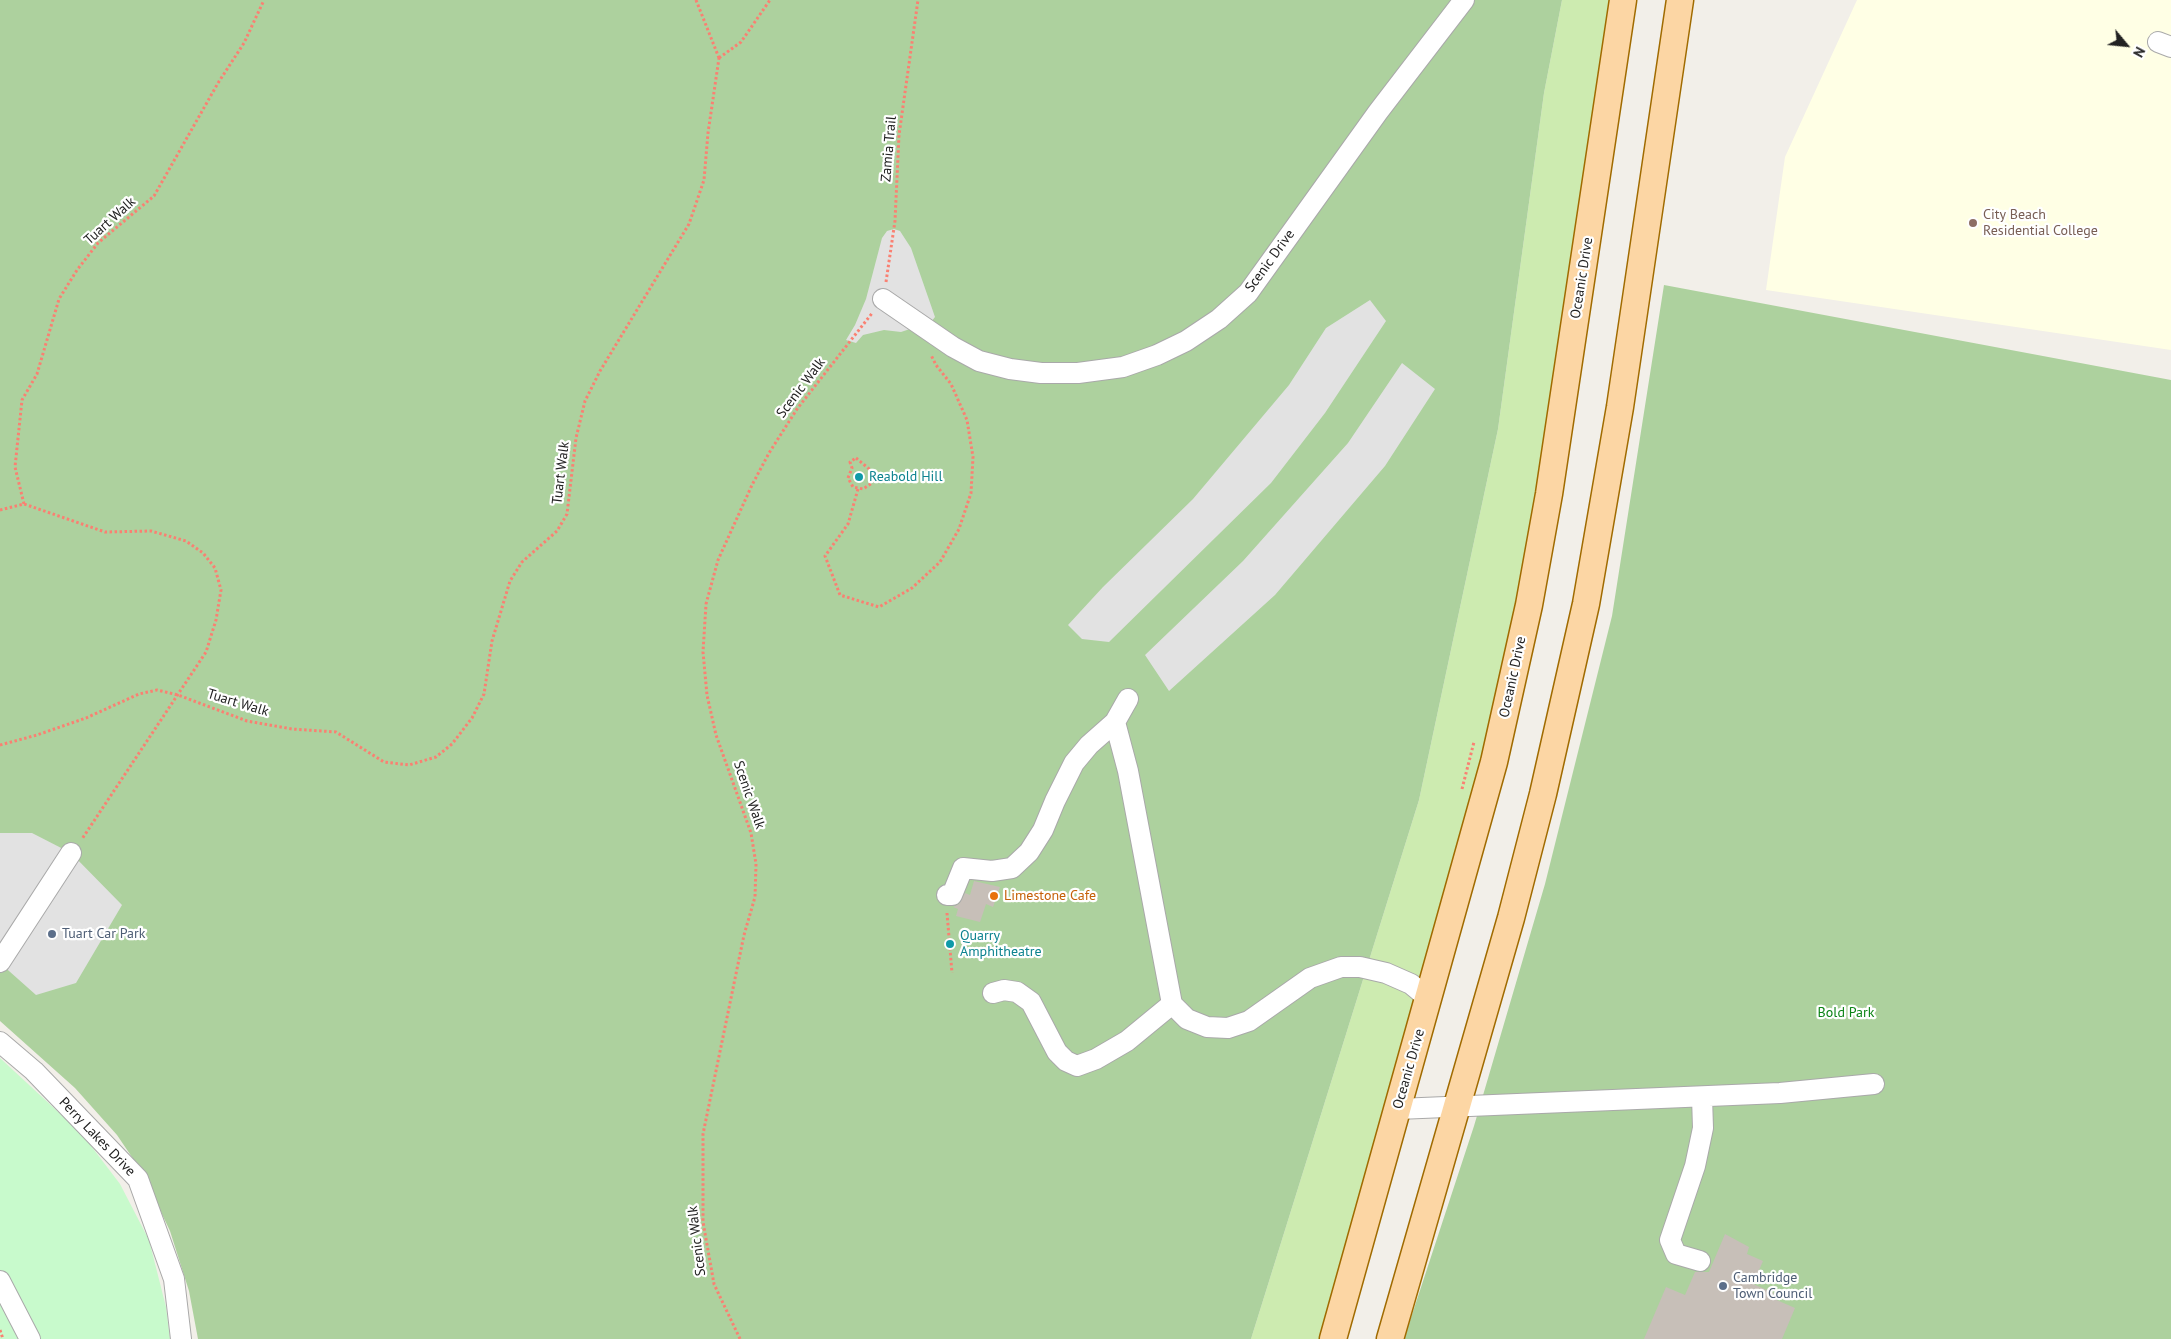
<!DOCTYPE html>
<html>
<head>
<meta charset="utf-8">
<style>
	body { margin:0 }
	#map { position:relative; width:2171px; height:1339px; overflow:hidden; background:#f2efe9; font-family:"PT Sans",sans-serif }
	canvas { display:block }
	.north { position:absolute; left:2101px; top:20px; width:50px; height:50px; -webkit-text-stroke:4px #fff; paint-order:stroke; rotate:118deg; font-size:14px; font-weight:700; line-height:20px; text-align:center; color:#222 }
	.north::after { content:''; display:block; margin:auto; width:18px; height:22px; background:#222; clip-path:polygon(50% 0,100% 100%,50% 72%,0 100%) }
</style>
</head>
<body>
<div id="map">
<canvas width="2171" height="1339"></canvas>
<div class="north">N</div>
</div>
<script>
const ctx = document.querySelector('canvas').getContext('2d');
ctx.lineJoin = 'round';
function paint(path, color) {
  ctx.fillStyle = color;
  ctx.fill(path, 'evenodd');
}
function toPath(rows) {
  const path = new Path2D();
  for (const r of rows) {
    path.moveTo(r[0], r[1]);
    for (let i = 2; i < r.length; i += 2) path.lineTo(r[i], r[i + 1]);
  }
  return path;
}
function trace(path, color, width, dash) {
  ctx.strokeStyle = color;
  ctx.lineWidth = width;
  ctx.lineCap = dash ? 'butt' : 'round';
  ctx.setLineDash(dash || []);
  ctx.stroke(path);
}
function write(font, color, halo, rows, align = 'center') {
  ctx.font = font + ' "PT Sans",sans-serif';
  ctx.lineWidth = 4.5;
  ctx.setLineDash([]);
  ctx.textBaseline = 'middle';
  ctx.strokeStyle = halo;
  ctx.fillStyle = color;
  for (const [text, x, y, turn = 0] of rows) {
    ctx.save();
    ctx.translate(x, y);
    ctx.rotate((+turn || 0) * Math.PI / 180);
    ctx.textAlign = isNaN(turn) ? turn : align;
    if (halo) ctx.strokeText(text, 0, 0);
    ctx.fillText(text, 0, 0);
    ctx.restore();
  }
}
const education = toPath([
	[1857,0,2171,0,2171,350,1766,290,1785,157]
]);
const grass = toPath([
	[1562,0,1614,0,1520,604,1485,761,1322,1339,1251,1339,1419,800,1498,429,1544,93]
]);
const forest = toPath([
	[0,0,1562,0,1544,93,1498,429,1419,800,1251,1339,198,1339,189,1291,170,1231,142,1172,117,1135,75,1088,0,1021],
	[1664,285,2171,380,2171,1339,1404,1339,1474,1126,1545,884,1612,616]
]);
const park = toPath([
	[0,1058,82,1134,120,1184,149,1240,166,1307,170,1339,0,1339]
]);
const parking = toPath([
	[894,229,900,231,911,248,935,317,923,332,910,329,901,332,884,330,863,335,856,343,846,340,855,325,866,299,882,238,887,231],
	[1370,300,1386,321,1325,413,1271,483,1109,642,1082,639,1068,625,1103,587,1193,499,1289,385,1326,328],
	[1402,363,1435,389,1385,466,1275,595,1169,691,1145,655,1243,561,1348,443],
	[0,833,32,833,71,853,122,905,76,983,36,995,0,963]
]);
const building = toPath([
	[974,881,1000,887,993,907,986,904,980,922,956,916,958,909,953,907,959,904,965,893,970,895],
	[1725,1234,1749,1247,1747,1254,1763,1261,1753,1284,1774,1293,1772,1298,1795,1308,1782,1339,1644,1339,1666,1287,1685,1295,1695,1272,1709,1272]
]);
const path = toPath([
	[696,0,719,58],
	[719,58,741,42,770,0],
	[886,282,895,221,899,135,918,0],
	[856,458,874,473,872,483,863,489,853,487,848,478,852,468,850,462,856,458],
	[858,489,848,524,825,556,840,595,879,607,912,588,940,562,959,529,971,493,973,457,967,420,951,384,936,365,931,355],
	[24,504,15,467,22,400,37,374,59,299,77,270,98,243,154,196,218,83,244,43,264,0],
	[0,510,24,504,105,532,151,531,186,541,203,553,215,568,221,590,216,620,206,652,82,839],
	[0,745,37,735,86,718,139,694,157,690,178,695,247,721,292,729,336,732,384,762,409,765,436,757,452,744,472,718,484,694,492,641,510,581,522,562,557,531,567,514,576,438,585,401,600,371,689,224,704,180,708,133,719,58],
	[1462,789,1474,742],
	[947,913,952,973],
	[0,1330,3,1339],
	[740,1339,714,1284,703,1222,703,1134,744,935,755,897,756,864,751,833,716,735,707,695,703,652,706,604,718,560,752,485,769,453,797,409,873,312]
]);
const minor = toPath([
	[2158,42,2171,47],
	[883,299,953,347,979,361,1010,369,1041,373,1078,373,1123,367,1157,355,1186,341,1219,319,1248,293,1378,112,1464,0],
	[1128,699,1115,722,1128,771,1172,1004,1187,1019,1207,1027,1228,1028,1249,1021,1310,978,1341,967,1360,967,1386,973,1411,984,1429,999],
	[947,895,952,895,963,868,992,871,1012,868,1029,852,1043,830,1055,801,1074,763,1089,745,1115,722],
	[0,962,71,853],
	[993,993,1004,990,1017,992,1031,1002,1057,1052,1066,1061,1077,1066,1096,1059,1127,1041,1172,1004],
	[0,1042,34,1071,138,1179,174,1279,181,1339],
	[1398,1109,1780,1093,1874,1084],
	[1700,1261,1676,1254,1670,1240,1695,1166,1703,1128,1702,1097],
	[0,1281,30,1339]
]);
const major = toPath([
	[1333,1339,1494,762,1529,605,1549,494,1623,0],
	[1390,1339,1511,918,1543,794,1586,604,1620,407,1680,0]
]);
const markers = [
	[1973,223,5,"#8d6e63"],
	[859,477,5,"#0f9aa8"],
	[994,896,5,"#e8710a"],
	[52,934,5,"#5c6f8a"],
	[950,944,5,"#0f9aa8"],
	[1723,1286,5,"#5c6f8a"]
];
const streetNames = [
	["Zamia Trail",889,149,-85],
	["Tuart Walk",110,221,-42],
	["Scenic Drive",1270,261,-54],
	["Oceanic Drive",1582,278,-81],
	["Scenic Walk",801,388,-53],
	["Tuart Walk",561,473,-83],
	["Oceanic Drive",1513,677,-78],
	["Tuart Walk",238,703,17],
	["Scenic Walk",749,795,71],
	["Oceanic Drive",1409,1069,-74],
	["Perry Lakes Drive",97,1137,46],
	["Scenic Walk",697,1241,-97]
];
const educationNames = [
	["City Beach",1983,215],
	["Residential College",1983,231]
];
const cultureNames = [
	["Reabold Hill",869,477],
	["Quarry",960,936],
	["Amphitheatre",960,952]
];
const foodNames = [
	["Limestone Cafe",1004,896]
];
const serviceNames = [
	["Tuart Car Park",62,934],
	["Cambridge",1733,1278],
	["Town Council",1733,1294]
];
const parkNames = [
	["Bold Park",1846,1013]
];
paint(education, '#ffffe5');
paint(grass, '#cdebb0');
paint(forest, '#add19e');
paint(park, '#c8facc');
paint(parking, '#e2e2e2');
paint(building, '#c7bfb8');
trace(minor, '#a9a9a9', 22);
trace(major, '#a06b00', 29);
trace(path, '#fa8072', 3, [2.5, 2.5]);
trace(minor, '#fff', 20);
trace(major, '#fcd6a4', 26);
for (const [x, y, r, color] of markers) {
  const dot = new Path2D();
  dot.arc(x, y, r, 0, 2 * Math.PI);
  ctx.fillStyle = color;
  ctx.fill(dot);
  trace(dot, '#fff', 2);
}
write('14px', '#222', '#fff', streetNames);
write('14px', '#785e54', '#fff', educationNames, 'left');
write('14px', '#0d838f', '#fff', cultureNames, 'left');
write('14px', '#c56008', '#fff', foodNames, 'left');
write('14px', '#4e5e75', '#fff', serviceNames, 'left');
write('14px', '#0c8416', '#fff', parkNames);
</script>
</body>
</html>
